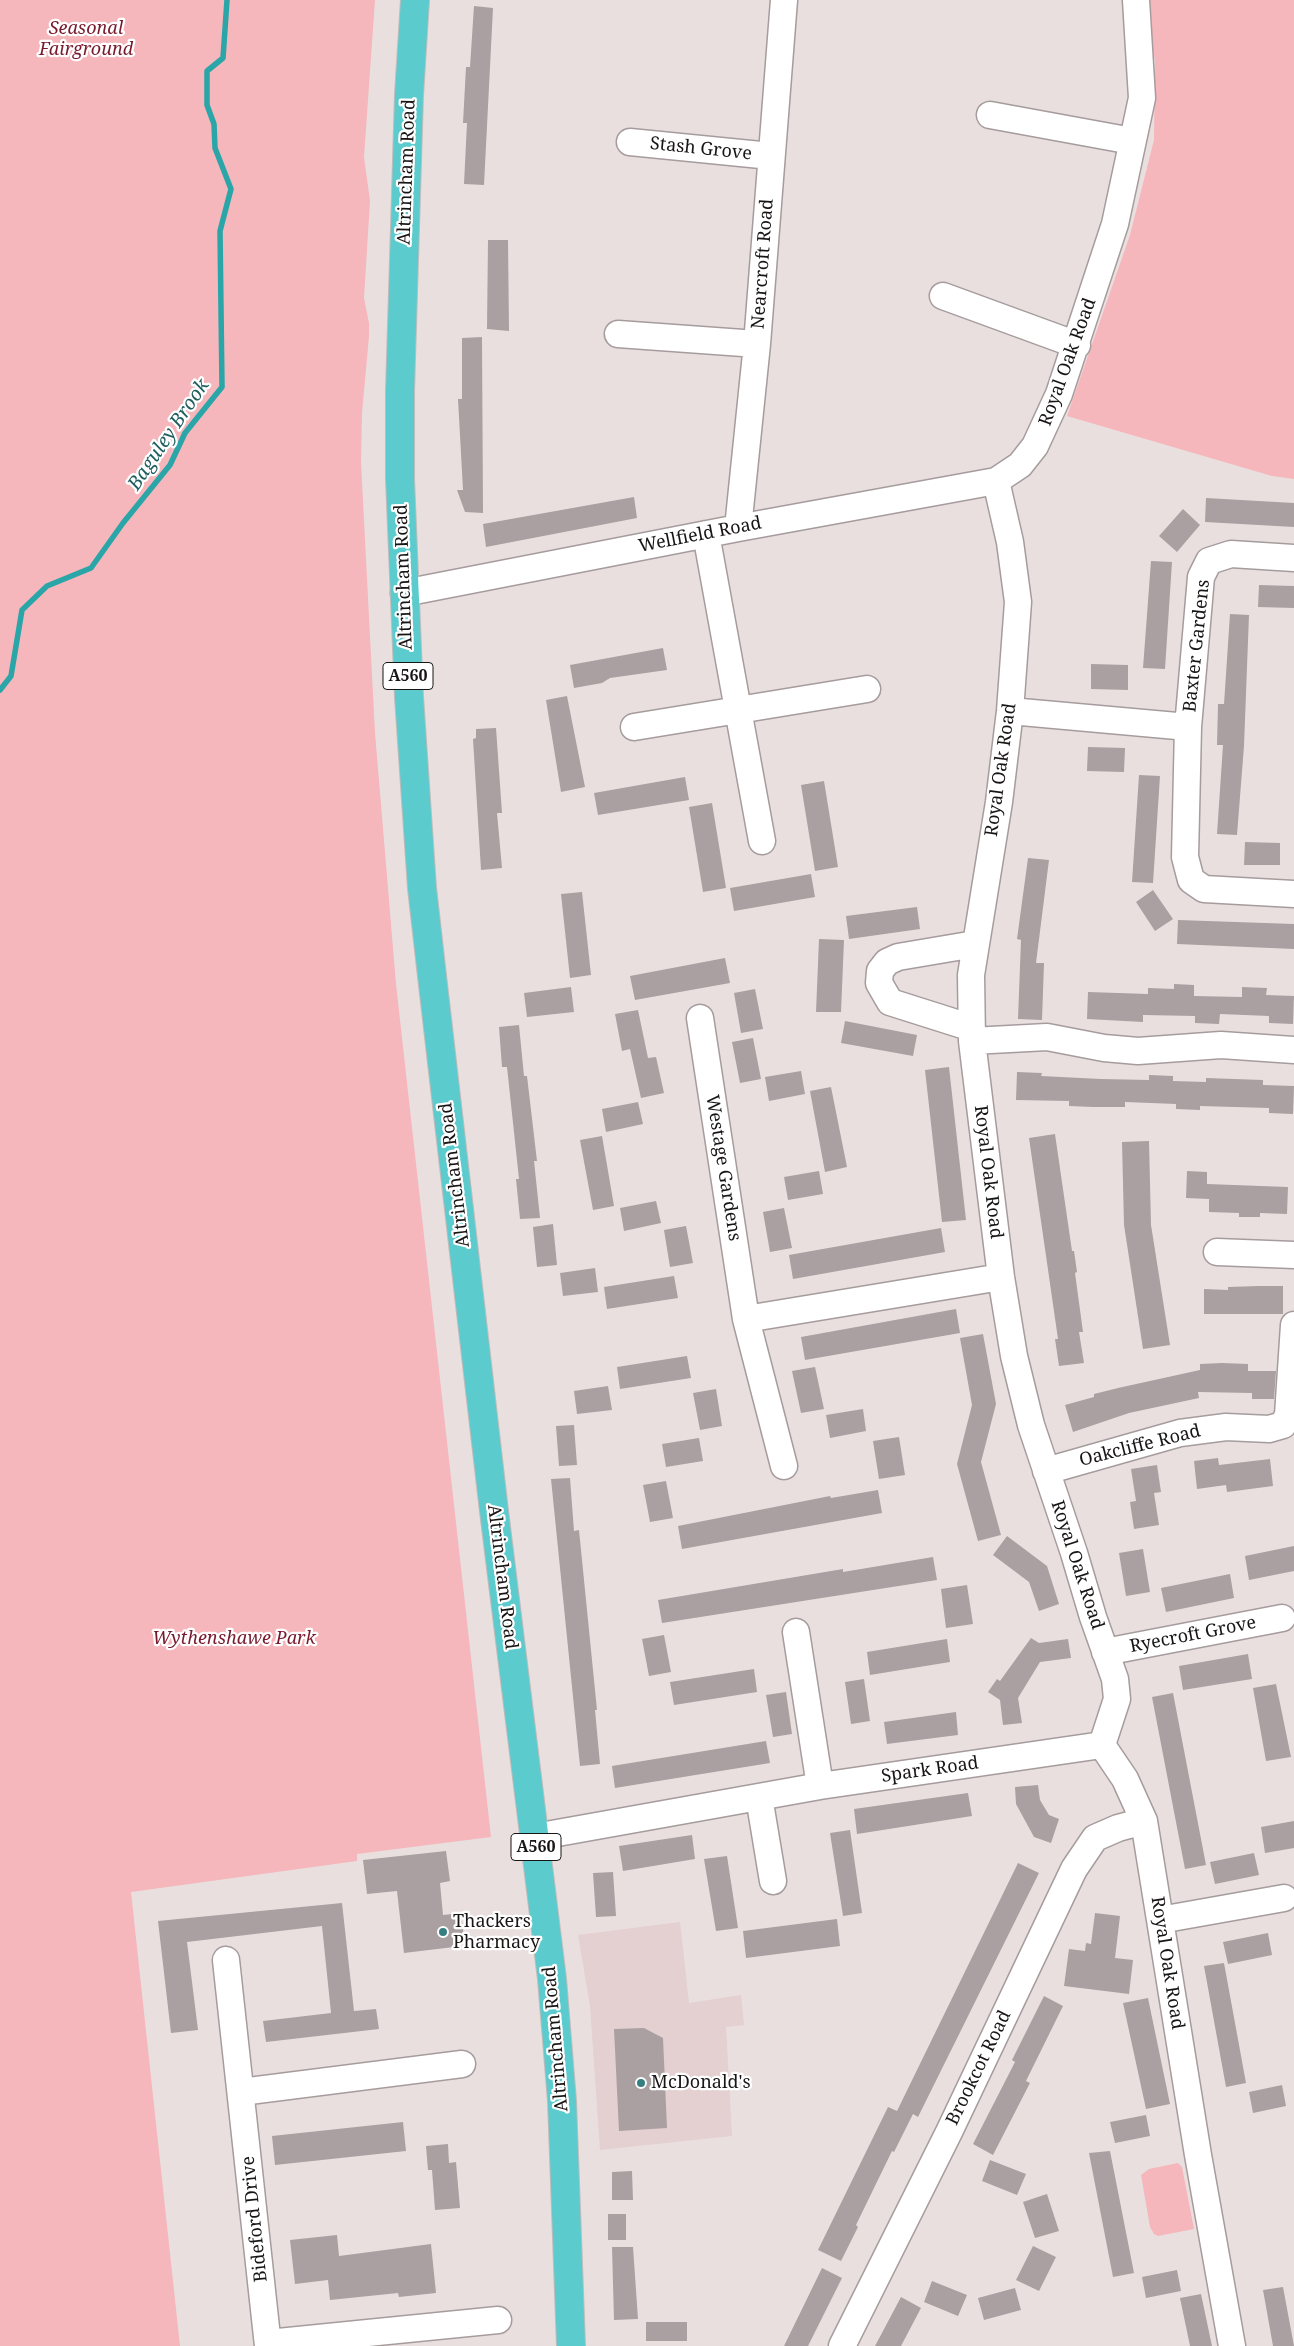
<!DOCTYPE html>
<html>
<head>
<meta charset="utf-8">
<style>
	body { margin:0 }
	canvas { display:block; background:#e9dfdf }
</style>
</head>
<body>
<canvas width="1294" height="2346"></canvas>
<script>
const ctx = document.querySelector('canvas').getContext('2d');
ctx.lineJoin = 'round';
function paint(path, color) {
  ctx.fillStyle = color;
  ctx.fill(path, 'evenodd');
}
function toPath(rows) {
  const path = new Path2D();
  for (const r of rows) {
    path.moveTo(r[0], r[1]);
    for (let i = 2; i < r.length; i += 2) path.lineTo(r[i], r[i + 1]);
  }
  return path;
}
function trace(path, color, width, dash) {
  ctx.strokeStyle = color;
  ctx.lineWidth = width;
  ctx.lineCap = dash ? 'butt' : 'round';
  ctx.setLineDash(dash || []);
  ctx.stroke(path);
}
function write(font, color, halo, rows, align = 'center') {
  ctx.font = font + ' "Noto Serif",serif';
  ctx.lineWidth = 4.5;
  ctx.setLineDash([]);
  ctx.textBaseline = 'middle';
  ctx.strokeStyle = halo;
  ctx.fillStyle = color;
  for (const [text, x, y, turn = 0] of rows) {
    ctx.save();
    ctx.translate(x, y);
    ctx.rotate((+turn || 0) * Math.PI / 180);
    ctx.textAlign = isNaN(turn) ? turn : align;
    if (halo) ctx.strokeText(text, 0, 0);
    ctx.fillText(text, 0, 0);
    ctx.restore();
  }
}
const built = toPath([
	[680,1922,689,2003,741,1995,744,2025,726,2027,732,2136,600,2150,590,2006,578,1935]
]);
const green = toPath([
	[0,0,375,0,364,157,370,201,364,298,369,323,369,336,362,413,361,462,375,733,396,984,491,1837,357,1854,357,1861,131,1892,180,2346,0,2346],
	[1145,0,1294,0,1294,479,1272,476,1067,416,1130,235,1154,140,1155,61],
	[1178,2163,1182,2167,1194,2229,1158,2236,1154,2234,1150,2227,1141,2175,1149,2169]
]);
const stream = toPath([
	[0,690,11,676,22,610,47,586,91,568,123,523,170,465,185,433,222,387,220,231,231,189,215,148,214,124,207,105,207,71,223,58,227,0]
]);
const building = toPath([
	[474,6,493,8,484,185,464,184,467,123,463,123,466,67,470,67],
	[488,240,508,240,509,331,487,329],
	[482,337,483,513,465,512,457,490,463,490,458,399,462,399,462,338],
	[634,497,637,518,486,547,483,524],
	[1206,498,1294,503,1294,527,1205,522],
	[1183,509,1200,525,1177,552,1159,536],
	[1151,561,1172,562,1165,669,1143,668],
	[1259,585,1294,586,1294,608,1258,607],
	[1230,614,1249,615,1244,746,1237,835,1217,834,1223,745,1217,745,1218,704,1224,704],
	[663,648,667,670,610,678,602,683,574,688,570,665],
	[1091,664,1128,665,1128,690,1091,689],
	[567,696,585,787,561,792,546,700],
	[496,728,502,813,497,813,502,868,481,870,473,739,476,738,476,729],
	[1088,747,1125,748,1124,772,1087,771],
	[1139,775,1160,776,1153,883,1132,882],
	[685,777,689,800,598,815,594,793],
	[824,781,838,867,815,871,801,785],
	[712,803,726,888,703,892,689,807],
	[1245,842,1280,843,1280,865,1244,865],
	[1028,858,1049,860,1036,963,1044,963,1042,1020,1018,1019,1021,940,1017,939],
	[811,874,815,897,734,911,730,888],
	[1153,890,1173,919,1155,931,1136,902],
	[582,892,591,975,570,978,561,894],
	[917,907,920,929,849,939,846,916],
	[1178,920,1294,924,1294,949,1177,944],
	[819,939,844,940,841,1012,816,1012],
	[725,958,730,983,635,1000,630,976],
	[1174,984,1194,985,1194,996,1242,997,1242,987,1267,988,1266,995,1294,996,1293,1024,1269,1023,1269,1016,1220,1014,1219,1024,1195,1023,1195,1016,1143,1015,1143,1022,1087,1019,1088,992,1148,994,1148,988,1174,989],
	[571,987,574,1012,527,1017,524,993],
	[755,989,763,1029,741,1033,734,993],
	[638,1010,648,1058,656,1057,664,1093,641,1098,630,1049,622,1051,615,1014],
	[845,1021,917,1035,913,1056,841,1043],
	[519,1025,524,1076,527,1076,537,1161,534,1161,540,1218,520,1219,516,1179,519,1179,507,1067,502,1067,499,1027],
	[753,1038,761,1079,740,1083,732,1042],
	[949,1067,966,1220,942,1222,925,1070],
	[801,1071,805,1094,769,1101,765,1077],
	[1017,1072,1042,1073,1041,1076,1101,1079,1149,1080,1149,1075,1173,1076,1173,1081,1206,1082,1206,1078,1263,1080,1263,1085,1294,1086,1293,1114,1269,1113,1269,1108,1200,1106,1200,1110,1176,1109,1176,1104,1125,1102,1125,1107,1093,1107,1069,1106,1069,1101,1016,1100],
	[831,1087,847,1167,825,1172,810,1091],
	[638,1102,643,1124,606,1132,602,1109],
	[1055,1134,1072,1251,1074,1251,1077,1272,1075,1273,1083,1332,1079,1332,1084,1363,1059,1366,1055,1339,1058,1339,1029,1138],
	[602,1136,614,1206,593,1210,580,1140],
	[1149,1141,1151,1225,1170,1345,1143,1349,1124,1225,1122,1142],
	[819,1171,823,1194,788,1200,784,1177],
	[1187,1171,1207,1172,1207,1184,1288,1187,1287,1214,1260,1213,1260,1217,1239,1217,1239,1213,1209,1212,1209,1199,1186,1198],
	[656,1201,661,1223,624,1231,620,1208],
	[784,1208,792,1248,770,1252,763,1212],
	[553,1224,557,1265,537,1267,533,1227],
	[686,1226,693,1263,670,1267,664,1230],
	[941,1228,945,1252,793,1279,789,1255],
	[595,1268,598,1292,563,1296,560,1273],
	[674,1276,678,1298,607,1309,604,1287],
	[1259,1286,1283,1286,1283,1314,1204,1314,1204,1289,1228,1290,1228,1287],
	[956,1309,960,1333,805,1360,801,1337],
	[983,1334,996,1404,981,1462,1001,1535,978,1541,957,1464,972,1405,960,1338],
	[687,1356,691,1378,620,1389,617,1367],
	[1222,1363,1248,1364,1248,1371,1276,1371,1274,1399,1252,1399,1252,1393,1198,1392,1199,1398,1129,1413,1073,1432,1065,1405,1094,1397,1094,1394,1118,1388,1200,1370,1200,1364],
	[815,1367,824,1409,801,1413,792,1371],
	[608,1386,612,1410,577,1414,574,1391],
	[716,1389,722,1426,700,1430,693,1393],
	[863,1409,866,1431,830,1438,826,1415],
	[574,1425,577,1465,559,1466,556,1426],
	[899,1437,905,1475,879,1479,873,1441],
	[699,1438,703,1461,666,1467,662,1444],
	[1218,1458,1219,1465,1270,1459,1273,1486,1227,1492,1226,1485,1197,1489,1194,1461],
	[1157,1465,1161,1492,1154,1493,1159,1525,1134,1529,1130,1502,1136,1501,1131,1469],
	[570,1478,574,1531,579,1530,597,1710,595,1710,600,1764,580,1766,551,1479],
	[666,1481,673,1518,650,1522,643,1485],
	[878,1490,882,1513,682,1549,678,1526,830,1496,831,1498],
	[1007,1536,1047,1566,1059,1604,1039,1611,1029,1582,993,1555],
	[1294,1546,1294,1571,1249,1580,1245,1556],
	[1143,1549,1150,1592,1126,1596,1119,1553],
	[933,1557,937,1580,662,1623,658,1600,843,1569,843,1572],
	[1230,1574,1234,1598,1166,1612,1161,1588],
	[967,1585,973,1624,946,1628,941,1589],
	[664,1635,671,1672,649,1676,642,1639],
	[1031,1638,1039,1643,1068,1639,1071,1658,1040,1662,1018,1698,1022,1723,1003,1725,1000,1700,988,1692,997,1679,1000,1681],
	[947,1639,950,1662,870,1675,867,1652],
	[1248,1654,1252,1679,1183,1690,1179,1666],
	[754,1669,757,1692,674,1705,670,1682],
	[864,1679,870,1721,851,1724,845,1682],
	[1276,1684,1291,1757,1266,1761,1253,1688],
	[786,1692,792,1734,773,1737,766,1695],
	[1173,1693,1206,1865,1185,1869,1152,1697],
	[956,1712,958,1735,887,1744,884,1722],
	[766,1741,770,1763,615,1788,612,1766],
	[1038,1785,1040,1800,1049,1815,1059,1819,1051,1843,1034,1837,1016,1804,1015,1787],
	[968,1793,972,1816,857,1834,854,1809],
	[1294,1821,1294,1848,1265,1853,1261,1827],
	[850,1830,862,1913,843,1916,830,1833],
	[692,1835,695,1859,623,1871,619,1846],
	[446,1851,450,1881,440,1883,443,1915,461,1913,464,1938,453,1939,454,1947,404,1953,397,1891,367,1894,363,1860],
	[1254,1853,1259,1875,1215,1884,1210,1862],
	[727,1856,738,1928,716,1931,704,1859],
	[1018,1863,1039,1873,918,2117,913,2114,894,2152,892,2151,856,2225,858,2227,841,2261,818,2250,888,2107,897,2111],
	[613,1872,616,1916,596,1917,593,1873],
	[342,1903,354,2011,376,2009,379,2029,266,2042,263,2021,331,2013,322,1926,187,1942,198,2030,171,2033,158,1921],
	[1095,1913,1120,1916,1115,1958,1133,1960,1129,1994,1064,1986,1069,1949,1085,1951,1086,1943,1091,1944],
	[837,1919,840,1946,746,1958,743,1931],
	[1268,1933,1272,1955,1228,1964,1223,1942],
	[1224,1963,1246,2083,1226,2087,1204,1966],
	[1044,1996,1063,2006,1026,2081,1030,2083,993,2155,973,2144,1015,2062,1012,2060],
	[1148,1998,1170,2104,1146,2109,1123,2003],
	[644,2028,663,2038,667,2128,619,2131,614,2029],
	[1282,2085,1286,2106,1253,2113,1249,2092],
	[1146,2115,1150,2136,1115,2143,1110,2122],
	[403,2122,406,2151,275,2165,272,2136],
	[448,2144,449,2163,456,2162,460,2208,435,2210,432,2170,428,2170,426,2146],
	[1110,2151,1134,2273,1113,2277,1089,2153],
	[990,2160,1026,2174,1017,2195,982,2181],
	[632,2171,633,2200,612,2200,612,2172],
	[1047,2194,1059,2231,1035,2238,1023,2202],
	[608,2214,626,2214,626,2240,608,2240],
	[337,2235,339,2256,431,2244,436,2293,399,2297,398,2293,330,2300,328,2280,295,2284,290,2240],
	[1033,2246,1056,2257,1039,2291,1016,2280],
	[612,2247,633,2247,638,2319,614,2320],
	[822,2268,842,2278,808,2346,784,2346],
	[1177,2270,1181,2291,1146,2298,1142,2277],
	[932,2281,967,2295,958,2316,924,2302],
	[1283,2287,1294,2346,1273,2346,1263,2290],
	[1015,2288,1021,2310,984,2320,978,2298],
	[1201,2294,1212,2346,1190,2346,1180,2298],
	[901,2297,921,2308,901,2346,875,2346],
	[646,2322,687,2322,687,2341,646,2341]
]);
const minor = toPath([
	[990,115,1132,141],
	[630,142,771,156],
	[943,296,1077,345],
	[618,334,757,344],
	[996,481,1010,542,1018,602,1010,711,999,802,971,975,972,1041,1001,1277,1014,1356,1031,1425,1074,1553,1093,1617,1115,1679,1117,1699,1102,1745],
	[738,528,757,344,784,0],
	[706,534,762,841],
	[1294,558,1231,554,1209,561,1201,577,1188,727,1185,857,1191,880,1204,889,1294,894],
	[404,593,738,528,996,481,1020,465,1035,446,1059,394,1115,224,1142,98,1136,0],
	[1010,711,1188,727],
	[634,727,867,689],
	[700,1018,746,1319,784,1466],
	[972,1028,890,1002,879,983,880,971,887,962,898,957,975,944],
	[972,1041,1047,1037,1104,1048,1138,1051,1221,1045,1294,1050],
	[1217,1252,1294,1255],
	[746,1319,1001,1277],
	[1046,1471,1180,1433,1226,1427,1269,1429,1283,1425,1288,1415,1294,1325],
	[796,1632,820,1786],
	[1105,1652,1282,1618],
	[1102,1745,1125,1779,1144,1821,1198,2155,1232,2346],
	[759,1797,773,1881],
	[535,1837,820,1786,1102,1745],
	[1160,1920,1284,1898],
	[226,1960,268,2346],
	[241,2092,462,2064],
	[268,2343,498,2320],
	[842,2346,949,2132,1074,1869,1095,1838,1118,1828,1144,1821]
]);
const highway = toPath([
	[415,0,409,95,400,391,400,479,409,697,422,888,432,976,494,1511,552,1979,562,2101,571,2346]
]);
const markers = [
	[443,1932,5,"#367e80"],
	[641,2083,5,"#367e80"]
];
const shields = [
	[408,676,50],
	[536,1847,50]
];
const shieldNames = [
	["A560",408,676],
	["A560",536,1847]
];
const parkNames = [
	["Seasonal",86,29],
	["Fairground",86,50],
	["Wythenshawe Park",234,1639]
];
const streetNames = [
	["Stash Grove",701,149,6],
	["Altrincham Road",407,172,-88],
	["Nearcroft Road",763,264,-86],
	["Royal Oak Road",1068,362,-70],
	["Wellfield Road",700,535,-11],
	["Altrincham Road",404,577,-92],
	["Baxter Gardens",1197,646,-84],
	["Royal Oak Road",1001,770,-82],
	["Westage Gardens",723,1168,81],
	["Royal Oak Road",988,1172,83],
	["Altrincham Road",455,1175,-97],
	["Oakcliffe Road",1140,1446,-14],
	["Royal Oak Road",1077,1565,72],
	["Altrincham Road",502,1577,83],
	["Ryecroft Grove",1193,1635,-11],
	["Spark Road",930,1770,-8],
	["Royal Oak Road",1167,1963,81],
	["Altrincham Road",556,2039,-95],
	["Brookcot Road",979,2068,-64],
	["Bideford Drive",255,2219,-96]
];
const poiNames = [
	["Thackers",453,1922],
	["Pharmacy",453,1943],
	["McDonald's",651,2083]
];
const waterNames = [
	["Baguley Brook",169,435,-56]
];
paint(built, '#e4d0d1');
paint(green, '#f5b7bb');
trace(stream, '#2aa5a8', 5.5);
paint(building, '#aaa0a1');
trace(minor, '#a69c9d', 29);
trace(highway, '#bebdbd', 30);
trace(minor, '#fff', 26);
trace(highway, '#5bcbcd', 28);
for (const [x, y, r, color] of markers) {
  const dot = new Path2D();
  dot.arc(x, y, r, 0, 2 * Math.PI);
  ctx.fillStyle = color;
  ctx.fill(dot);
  trace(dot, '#fff', 2);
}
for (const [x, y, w] of shields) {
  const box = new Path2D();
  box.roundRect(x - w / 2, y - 13.5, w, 27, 4);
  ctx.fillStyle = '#fff';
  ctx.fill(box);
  trace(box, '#181515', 1);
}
write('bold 16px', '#181515', null, shieldNames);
write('italic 18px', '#771a2d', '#fff', parkNames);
write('18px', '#181515', '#fff', streetNames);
write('18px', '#181515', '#fff', poiNames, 'left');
write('italic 19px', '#1e5e5f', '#fff', waterNames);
</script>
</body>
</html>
